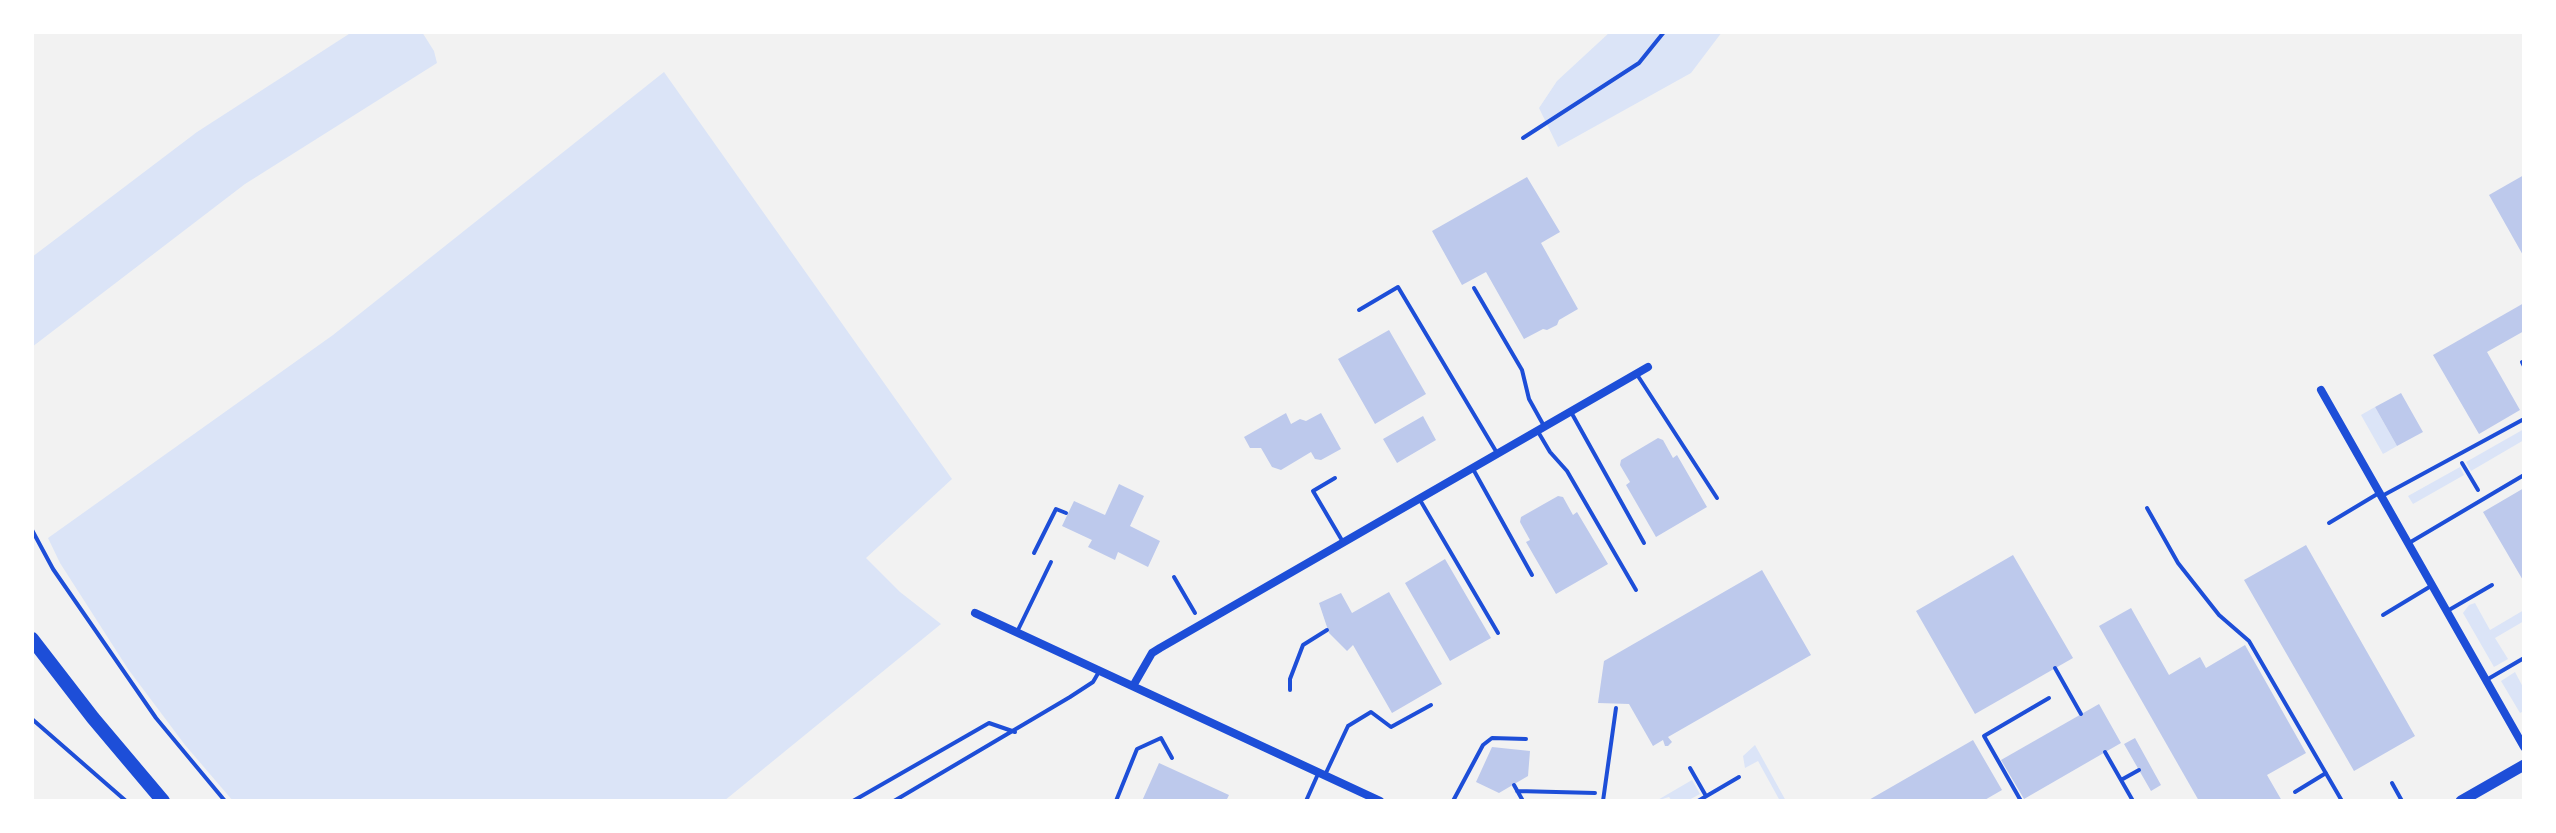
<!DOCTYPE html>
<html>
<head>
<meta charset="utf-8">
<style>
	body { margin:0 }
	#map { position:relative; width:2556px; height:833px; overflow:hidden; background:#f2f2f2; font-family:"Public Sans",sans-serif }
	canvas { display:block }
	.frame { position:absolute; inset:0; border:34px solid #fff; pointer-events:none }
</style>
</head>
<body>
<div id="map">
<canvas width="2556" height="833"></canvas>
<div class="frame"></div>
</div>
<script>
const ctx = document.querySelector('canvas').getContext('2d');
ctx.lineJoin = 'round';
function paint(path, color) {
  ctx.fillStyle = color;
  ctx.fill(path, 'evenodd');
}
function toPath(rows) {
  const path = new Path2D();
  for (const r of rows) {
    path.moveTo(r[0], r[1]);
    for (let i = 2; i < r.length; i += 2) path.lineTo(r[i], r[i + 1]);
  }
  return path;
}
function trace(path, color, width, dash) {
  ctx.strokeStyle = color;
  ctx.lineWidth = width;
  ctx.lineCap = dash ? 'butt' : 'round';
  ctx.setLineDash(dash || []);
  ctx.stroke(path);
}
const green = toPath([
	[352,32,422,32,434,51,437,63,245,184,32,347,32,257,197,132],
	[1610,32,1722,32,1691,73,1558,147,1539,108,1557,81],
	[664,72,952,479,866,558,900,592,941,624,724,801,233,801,185,745,128,669,60,563,48,538,333,335],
	[2375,407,2397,446,2383,454,2361,415],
	[2524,429,2524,440,2471,471,2466,462],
	[2460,467,2464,475,2413,504,2408,496],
	[2475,603,2490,630,2524,610,2524,621,2495,638,2508,659,2494,667,2463,613,2469,605],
	[2515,672,2524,689,2524,711,2520,713,2501,681],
	[1755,745,1786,801,1780,801,1758,761,1745,768,1743,756],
	[1692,780,1700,794,1687,801,1672,801,1669,797,1656,801]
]);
const building = toPath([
	[2524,175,2524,257,2489,195],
	[1527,177,1560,232,1541,243,1578,309,1559,320,1557,325,1547,330,1543,329,1524,339,1486,272,1462,285,1432,231],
	[2524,303,2524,331,2487,352,2520,410,2479,434,2433,355],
	[1389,330,1426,394,1375,424,1338,359],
	[2401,393,2423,432,2397,446,2375,407],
	[1286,413,1291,424,1300,419,1306,421,1321,413,1341,449,1321,460,1315,459,1311,452,1281,470,1272,467,1261,448,1250,448,1244,437],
	[1423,416,1436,440,1397,463,1383,439],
	[1658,438,1663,440,1673,458,1677,455,1707,507,1656,537,1626,485,1630,482,1620,465,1621,460],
	[1119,484,1144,496,1130,526,1160,541,1148,567,1118,552,1115,560,1088,547,1092,540,1062,526,1074,501,1105,515],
	[2524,488,2524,582,2483,512],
	[1558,496,1563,497,1573,515,1577,512,1608,564,1556,594,1526,542,1530,540,1520,522,1521,517],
	[2306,545,2415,736,2354,771,2244,580],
	[2013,555,2073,658,1975,714,1916,611],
	[1445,559,1491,638,1450,661,1405,583],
	[1762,570,1811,655,1668,737,1672,742,1668,746,1665,746,1663,740,1653,746,1629,704,1598,703,1604,661],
	[1389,592,1442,684,1392,713,1353,645,1347,651,1329,633,1319,603,1341,593,1352,613],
	[2131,608,2169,675,2200,657,2206,668,2245,645,2306,753,2267,775,2282,801,2199,801,2099,626],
	[2099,704,2121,743,2024,799,2001,760],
	[2135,738,2161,785,2151,791,2124,744],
	[1973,740,2002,790,1983,801,1867,801],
	[1492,747,1530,751,1528,776,1499,793,1476,782],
	[1159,763,1229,795,1226,801,1142,801]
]);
const path = toPath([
	[1523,138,1639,63,1664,32],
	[2462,463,2478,490],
	[32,530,53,569,156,718,225,801],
	[1034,553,1056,509,1066,513],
	[1174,577,1195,613],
	[2055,668,2081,714],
	[1290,690,1290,679,1303,645,1327,630],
	[32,719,126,801],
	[2105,752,2133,801],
	[1690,768,1706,796],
	[2121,780,2139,770],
	[1514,785,1523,801],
	[1517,791,1595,793],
	[1698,801,1739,777]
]);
const service = toPath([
	[1474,288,1522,370,1529,399,1544,426],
	[1359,310,1398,287,1497,453],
	[2522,362,2524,366],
	[1636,373,1717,498],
	[1571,412,1644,543],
	[1537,430,1550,452,1567,471,1636,590],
	[1473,469,1532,575],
	[1335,478,1313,491,1343,542],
	[2382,496,2524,419],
	[1420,500,1498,633],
	[2147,508,2178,563,2219,615,2249,641,2342,801],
	[2329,523,2379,493],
	[2409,543,2524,475],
	[2449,610,2492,585],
	[2383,615,2431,586],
	[1017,632,1051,562],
	[2488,679,2524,658],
	[1325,775,1348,726,1371,712,1391,727,1431,705],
	[2392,783,2402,801],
	[2295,792,2326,773],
	[853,801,989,723,1015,732],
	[894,801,1070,697,1093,682,1100,670],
	[1116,801,1137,749,1161,738,1172,758],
	[1306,801,1318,774],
	[1453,801,1483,745,1492,738,1526,739],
	[1603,801,1616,708],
	[2021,801,1984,736,2049,698]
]);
const minor = toPath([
	[2321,390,2524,747],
	[975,613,1380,801],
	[1133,686,1152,653,1160,648,1648,367]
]);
const tertiary = toPath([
	[2461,801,2524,765]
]);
const primary = toPath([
	[32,639,93,718,163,801]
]);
paint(green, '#dbe4f7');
paint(building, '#bdc9ec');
trace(path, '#1d4ed8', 4);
trace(service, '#1d4ed8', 4);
trace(minor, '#1d4ed8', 8);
trace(tertiary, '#1d4ed8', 11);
trace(primary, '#1d4ed8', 14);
</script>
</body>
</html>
